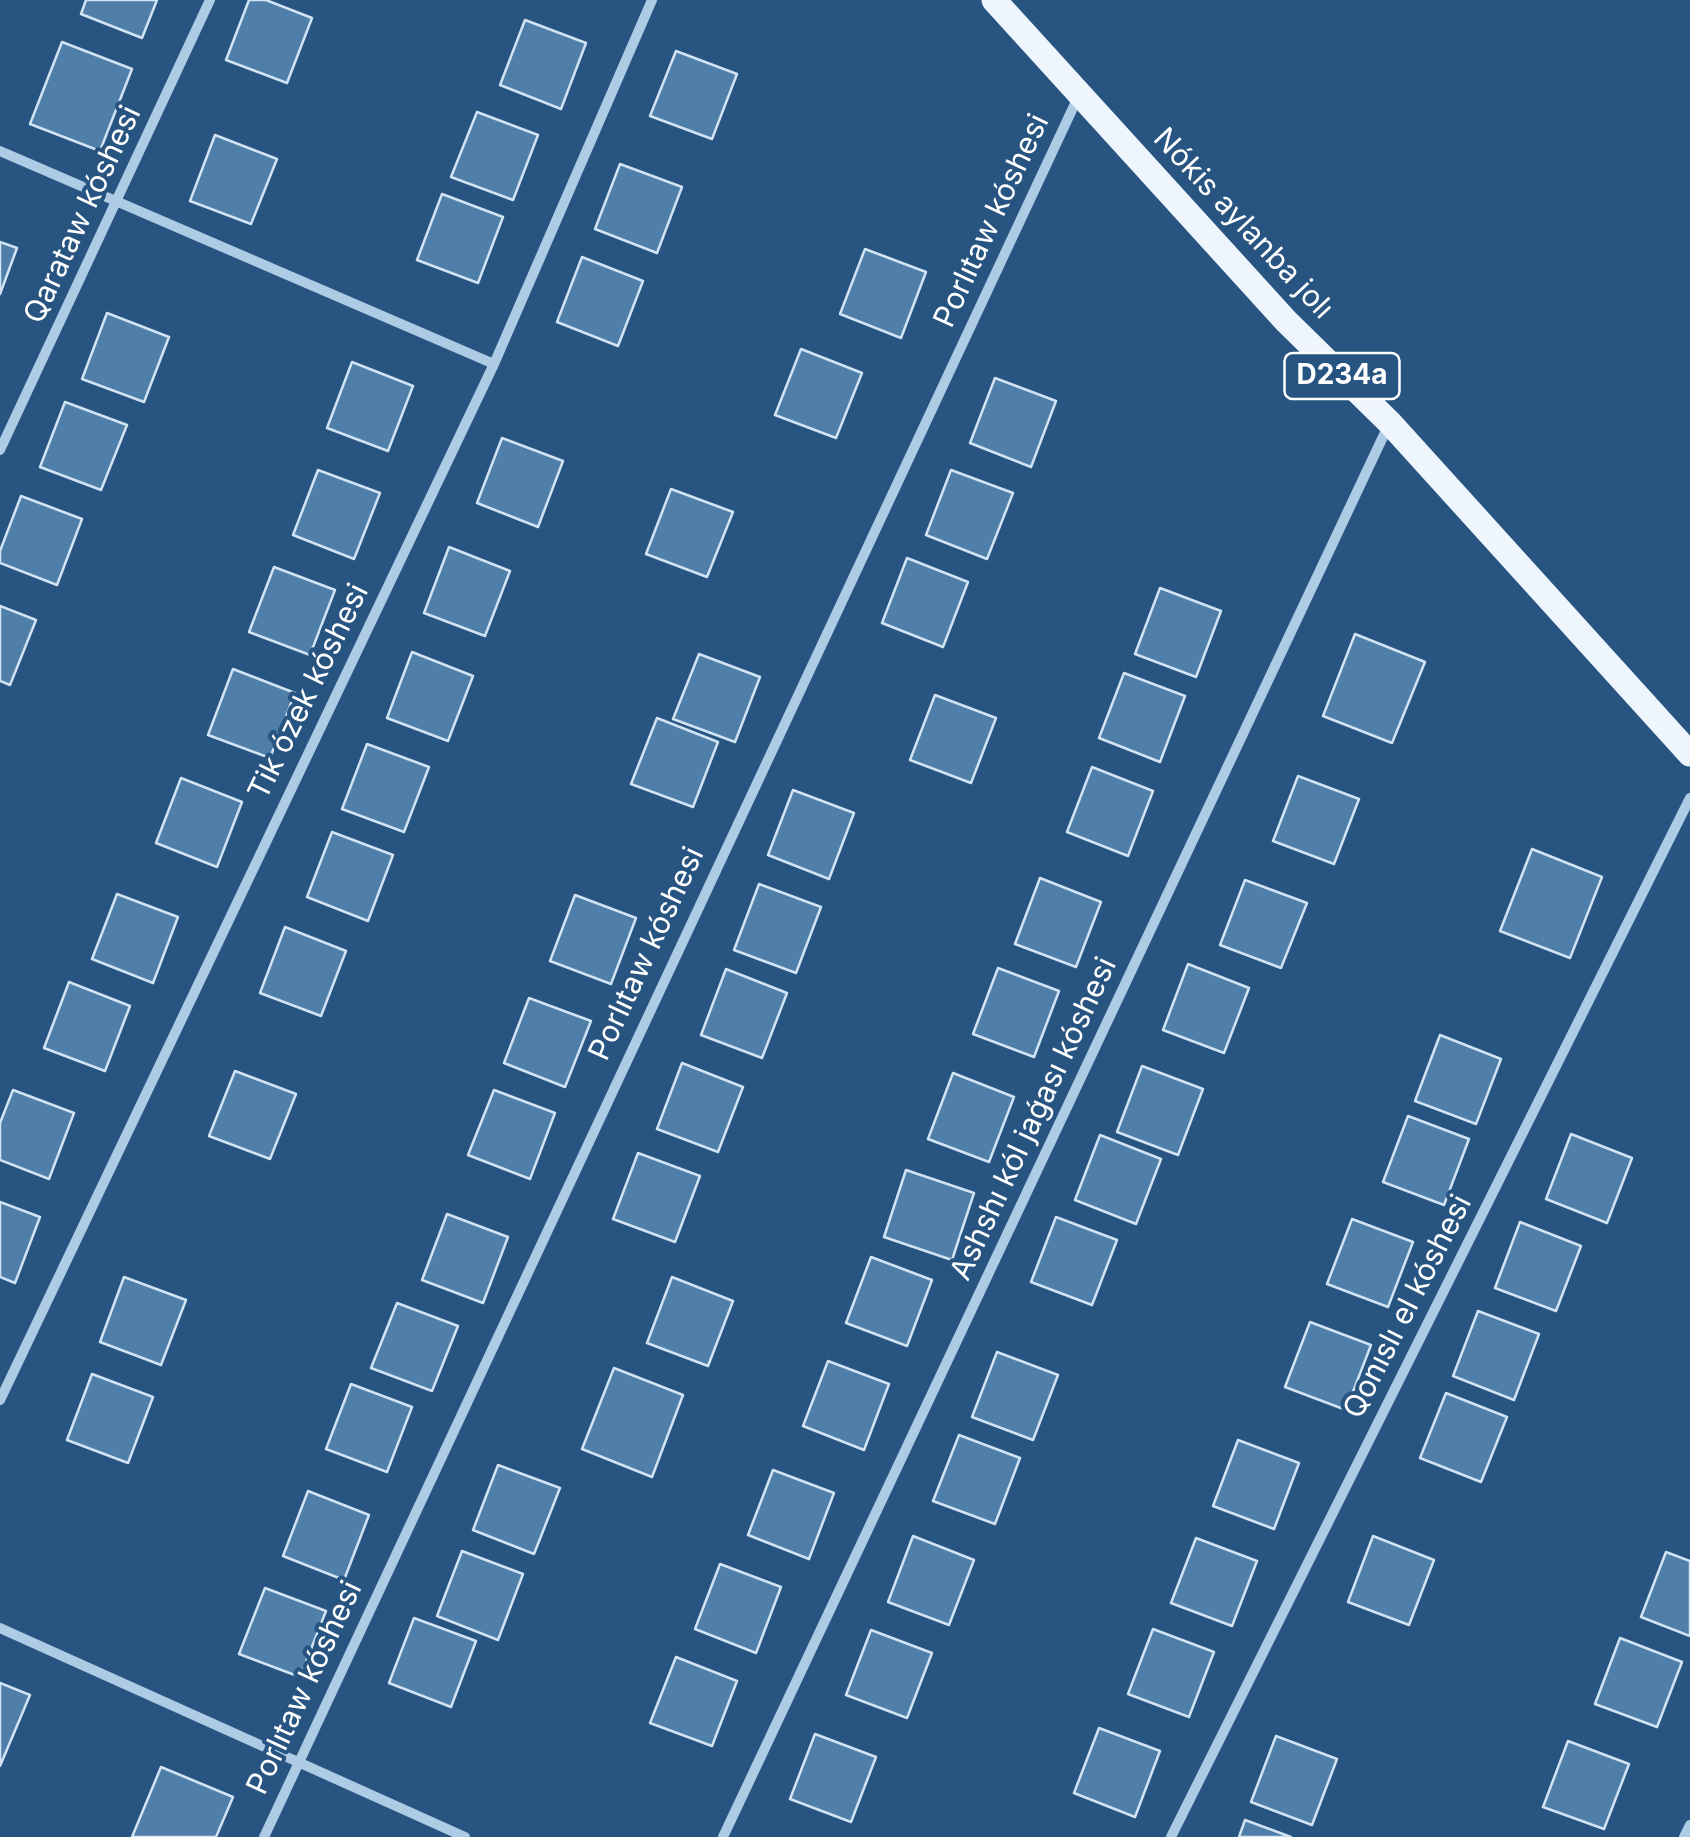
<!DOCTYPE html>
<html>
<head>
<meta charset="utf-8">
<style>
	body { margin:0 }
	canvas { display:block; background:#275480 }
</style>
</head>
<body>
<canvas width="1690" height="1837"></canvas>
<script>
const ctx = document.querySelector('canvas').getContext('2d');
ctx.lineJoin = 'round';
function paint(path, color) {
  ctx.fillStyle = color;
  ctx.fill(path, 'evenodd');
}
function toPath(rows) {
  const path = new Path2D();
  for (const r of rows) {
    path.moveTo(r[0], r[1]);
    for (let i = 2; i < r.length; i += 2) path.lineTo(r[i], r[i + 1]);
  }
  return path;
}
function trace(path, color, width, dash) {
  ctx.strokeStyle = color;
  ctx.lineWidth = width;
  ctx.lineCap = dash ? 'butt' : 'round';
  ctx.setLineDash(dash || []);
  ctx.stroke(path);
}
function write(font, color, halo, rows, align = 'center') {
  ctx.font = font + ' Inter,sans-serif';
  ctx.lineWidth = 8;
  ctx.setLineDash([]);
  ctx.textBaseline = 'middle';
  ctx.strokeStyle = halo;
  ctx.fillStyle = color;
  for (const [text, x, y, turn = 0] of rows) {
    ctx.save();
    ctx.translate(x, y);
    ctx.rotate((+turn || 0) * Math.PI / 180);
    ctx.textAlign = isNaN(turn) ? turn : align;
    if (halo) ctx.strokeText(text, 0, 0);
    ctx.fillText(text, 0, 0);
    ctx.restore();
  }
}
const building = toPath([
	[86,0,157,0,142,38,81,14,86,0],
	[249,0,266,0,312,18,287,83,226,60,249,0],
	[525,20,586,43,561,109,500,85,525,20],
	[62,42,132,69,100,151,30,124,62,42],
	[676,51,737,74,712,139,650,116,676,51],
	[477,112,538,135,513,200,451,177,477,112],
	[215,135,277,159,251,224,190,201,215,135],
	[620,164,682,187,657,253,595,229,620,164],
	[442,194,503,217,478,283,417,260,442,194],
	[0,242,17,248,0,294,0,242],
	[865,249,926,272,901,338,840,314,865,249],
	[582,257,643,281,618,346,557,322,582,257],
	[107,313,169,337,144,402,82,379,107,313],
	[801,349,862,373,836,438,775,415,801,349],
	[352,362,413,386,388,451,327,428,352,362],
	[995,378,1056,401,1031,467,970,443,995,378],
	[65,402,127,425,101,490,40,467,65,402],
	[502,438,563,461,538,527,477,503,502,438],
	[318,470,380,493,354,559,293,535,318,470],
	[951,470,1013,493,987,559,926,535,951,470],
	[671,489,733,512,707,577,646,554,671,489],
	[21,496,82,519,57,585,0,563,0,551,21,496],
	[449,547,510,571,485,636,424,613,449,547],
	[907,558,968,582,943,647,882,623,907,558],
	[274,567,335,590,310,655,249,632,274,567],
	[1160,588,1221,611,1196,677,1135,654,1160,588],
	[0,606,36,620,10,685,0,681,0,606],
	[1355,634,1425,662,1392,743,1323,716,1355,634],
	[412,652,473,676,448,741,387,718,412,652],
	[699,654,760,677,735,742,673,719,699,654],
	[233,669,295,693,270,758,208,735,233,669],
	[1124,673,1185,696,1160,762,1099,738,1124,673],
	[935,695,996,718,971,783,910,760,935,695],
	[657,718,718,742,693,807,631,784,657,718],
	[367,744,429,767,404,832,342,809,367,744],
	[1092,767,1153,791,1128,856,1067,832,1092,767],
	[1298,776,1359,799,1334,864,1273,841,1298,776],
	[181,778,242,802,217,867,156,843,181,778],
	[793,790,854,813,829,879,768,855,793,790],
	[332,832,393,855,368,921,307,897,332,832],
	[1532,849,1602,877,1570,958,1500,931,1532,849],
	[1040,878,1101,902,1076,967,1015,944,1040,878],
	[1245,880,1307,903,1281,968,1220,945,1245,880],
	[759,884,821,907,796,973,734,950,759,884],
	[117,894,178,917,153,983,92,959,117,894],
	[575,895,636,918,611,984,550,961,575,895],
	[285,927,346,951,321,1016,260,993,285,927],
	[1188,964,1249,988,1224,1053,1163,1030,1188,964],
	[998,968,1059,991,1034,1057,973,1034,998,968],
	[726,969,787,993,762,1058,701,1035,726,969],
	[69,982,130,1006,105,1071,44,1048,69,982],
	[529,998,591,1021,565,1087,504,1063,529,998],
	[1440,1035,1501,1059,1476,1124,1415,1101,1440,1035],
	[682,1063,743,1087,718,1152,657,1129,682,1063],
	[1142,1066,1203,1089,1178,1155,1117,1132,1142,1066],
	[235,1071,296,1094,270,1159,209,1136,235,1071],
	[953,1073,1014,1097,989,1162,928,1139,953,1073],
	[13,1090,74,1113,49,1179,0,1160,0,1123,13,1090],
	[494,1090,555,1113,530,1179,468,1155,494,1090],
	[1408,1116,1469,1139,1444,1205,1383,1182,1408,1116],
	[1571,1134,1632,1158,1607,1223,1546,1199,1571,1134],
	[1100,1135,1161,1159,1136,1224,1075,1200,1100,1135],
	[638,1153,700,1176,675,1242,613,1219,638,1153],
	[906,1170,974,1193,952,1260,884,1237,906,1170],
	[0,1202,40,1217,15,1283,0,1277,0,1202],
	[447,1214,508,1237,483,1303,422,1280,447,1214],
	[1056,1217,1117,1240,1092,1305,1031,1282,1056,1217],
	[1352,1219,1413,1242,1388,1307,1327,1284,1352,1219],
	[1520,1222,1581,1246,1556,1311,1495,1288,1520,1222],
	[871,1257,932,1280,907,1346,846,1323,871,1257],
	[124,1277,186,1300,161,1365,100,1342,124,1277],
	[672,1277,733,1301,708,1366,647,1343,672,1277],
	[397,1303,458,1326,432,1391,371,1368,397,1303],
	[1478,1311,1539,1334,1514,1400,1453,1376,1478,1311],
	[1310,1322,1371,1345,1346,1410,1285,1387,1310,1322],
	[997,1352,1058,1375,1033,1440,972,1417,997,1352],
	[828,1361,889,1384,864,1450,803,1426,828,1361],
	[614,1368,683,1395,652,1477,582,1449,614,1368],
	[92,1374,153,1397,128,1463,67,1440,92,1374],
	[351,1384,412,1407,387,1472,326,1449,351,1384],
	[1446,1393,1507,1417,1481,1482,1420,1458,1446,1393],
	[959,1435,1020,1458,995,1524,933,1501,959,1435],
	[1238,1440,1299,1463,1274,1529,1213,1506,1238,1440],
	[498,1465,560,1488,534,1554,473,1530,498,1465],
	[773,1470,834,1493,809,1559,748,1535,773,1470],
	[308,1491,369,1515,344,1580,283,1556,308,1491],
	[913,1536,974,1560,949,1625,888,1602,913,1536],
	[1373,1536,1434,1560,1409,1625,1348,1602,1373,1536],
	[1196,1538,1257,1561,1232,1626,1171,1603,1196,1538],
	[462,1551,523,1574,498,1640,437,1616,462,1551],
	[1666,1552,1690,1561,1690,1636,1641,1617,1666,1552],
	[720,1564,781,1587,756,1653,695,1629,720,1564],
	[265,1588,326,1611,300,1677,239,1654,265,1588],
	[414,1618,476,1641,451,1707,389,1683,414,1618],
	[1153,1629,1214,1652,1189,1717,1128,1694,1153,1629],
	[871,1630,932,1653,907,1718,846,1695,871,1630],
	[1620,1638,1682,1662,1657,1727,1595,1704,1620,1638],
	[676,1657,737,1681,712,1746,650,1723,676,1657],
	[0,1683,30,1695,0,1766,0,1683],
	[1099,1728,1160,1751,1135,1817,1074,1793,1099,1728],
	[815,1734,876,1757,851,1822,790,1799,815,1734],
	[1276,1736,1337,1759,1312,1825,1251,1802,1276,1736],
	[1568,1741,1629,1764,1604,1829,1543,1807,1568,1741],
	[161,1767,233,1797,216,1837,132,1837,161,1767],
	[1245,1820,1291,1837,1239,1837,1245,1820]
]);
const minor = toPath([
	[0,151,494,364],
	[0,450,210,0],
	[0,1400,494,364,652,0],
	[0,1628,465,1837],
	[264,1837,1079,95],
	[723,1837,1389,424],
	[1171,1837,1690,798],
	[1684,1837,1690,1825]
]);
const primary = toPath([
	[994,0,1286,321,1390,423,1690,754]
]);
const shields = [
	[1342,376,115]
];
const shieldNames = [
	["D234a",1342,376]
];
const streetNames = [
	["Qarataw kóshesi",83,215,-65],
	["Porlıtaw kóshesi",992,221,-65],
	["Nókis aylanba jolı",1243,224,47],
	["Tik ózek kóshesi",309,692,-64],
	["Porlıtaw kóshesi",647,954,-65],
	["Ashshı kól jaǵası kóshesi",1034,1119,-65],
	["Qonıslı el kóshesi",1408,1307,-63],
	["Porlıtaw kóshesi",305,1688,-65]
];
paint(building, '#4f7ea9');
trace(building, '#d1e4f5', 2.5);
trace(minor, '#aecbe6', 10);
trace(primary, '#eff5fd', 25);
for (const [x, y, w] of shields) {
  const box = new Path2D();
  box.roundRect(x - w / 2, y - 23, w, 46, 8);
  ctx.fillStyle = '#275480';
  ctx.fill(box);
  trace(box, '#fff', 2.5);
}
write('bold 28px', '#fff', null, shieldNames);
write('30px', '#fff', '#275480', streetNames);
</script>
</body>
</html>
